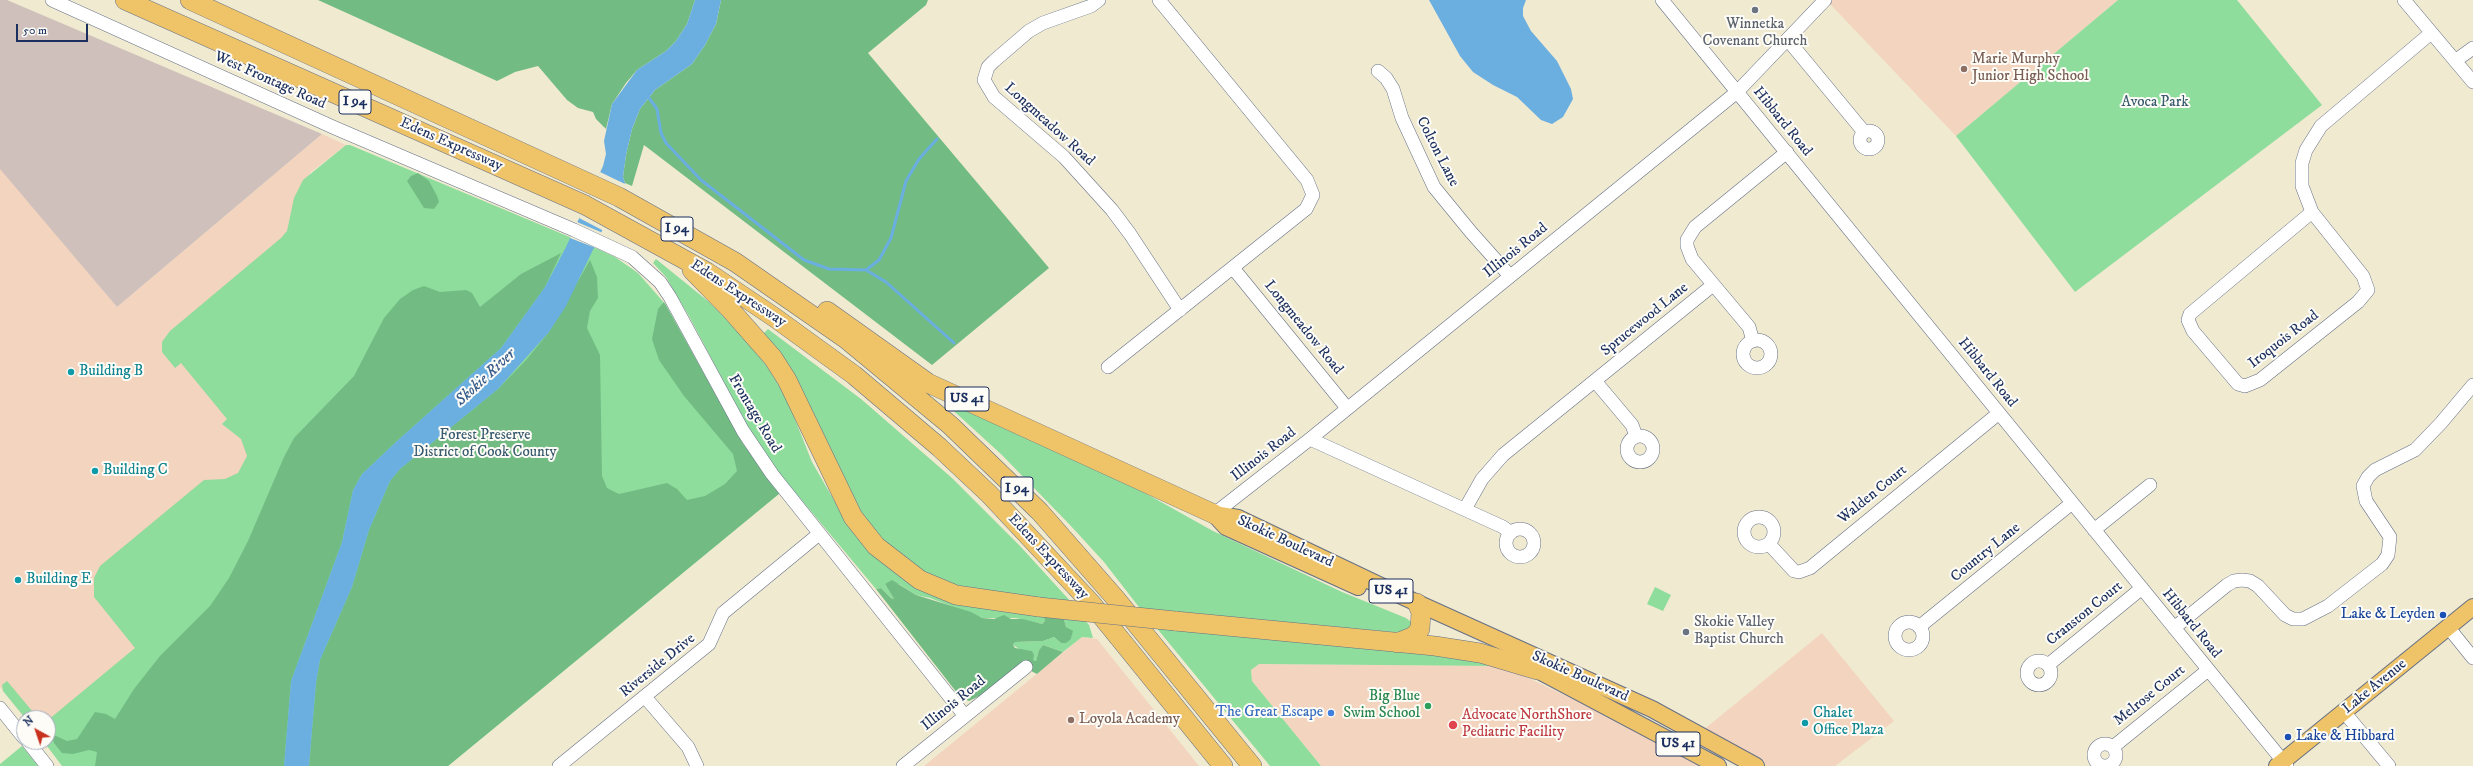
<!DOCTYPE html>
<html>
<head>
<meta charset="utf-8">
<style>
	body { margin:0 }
	#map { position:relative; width:2473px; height:766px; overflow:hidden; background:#f0ead1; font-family:"IM FELL DW Pica",serif }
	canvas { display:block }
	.north { position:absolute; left:16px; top:710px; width:40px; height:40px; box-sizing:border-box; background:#fdfcf7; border:1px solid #a3aaba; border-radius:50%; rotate:320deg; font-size:11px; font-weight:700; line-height:16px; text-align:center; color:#1b2f5e }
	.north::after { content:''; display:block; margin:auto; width:14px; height:18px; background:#c8321e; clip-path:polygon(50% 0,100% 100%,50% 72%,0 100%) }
	.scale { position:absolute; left:16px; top:24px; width:72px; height:18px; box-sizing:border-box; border:2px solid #1b2f5e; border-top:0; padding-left:5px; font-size:12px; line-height:14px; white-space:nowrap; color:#1b2f5e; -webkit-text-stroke:3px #fdfcf7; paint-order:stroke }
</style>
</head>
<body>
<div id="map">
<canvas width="2473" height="766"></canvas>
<div class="north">N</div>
<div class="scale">50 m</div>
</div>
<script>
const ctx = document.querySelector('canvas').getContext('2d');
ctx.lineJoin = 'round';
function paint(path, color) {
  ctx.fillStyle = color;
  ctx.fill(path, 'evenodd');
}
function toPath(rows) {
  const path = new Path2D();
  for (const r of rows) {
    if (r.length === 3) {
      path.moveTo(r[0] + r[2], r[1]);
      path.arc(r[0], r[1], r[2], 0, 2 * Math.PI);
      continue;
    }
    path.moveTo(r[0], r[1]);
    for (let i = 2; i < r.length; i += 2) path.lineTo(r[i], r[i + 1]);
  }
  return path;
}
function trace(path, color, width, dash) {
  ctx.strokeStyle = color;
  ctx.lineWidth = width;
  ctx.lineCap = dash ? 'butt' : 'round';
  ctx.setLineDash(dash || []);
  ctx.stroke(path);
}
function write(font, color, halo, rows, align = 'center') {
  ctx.font = font + ' "IM FELL DW Pica",serif';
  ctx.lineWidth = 4;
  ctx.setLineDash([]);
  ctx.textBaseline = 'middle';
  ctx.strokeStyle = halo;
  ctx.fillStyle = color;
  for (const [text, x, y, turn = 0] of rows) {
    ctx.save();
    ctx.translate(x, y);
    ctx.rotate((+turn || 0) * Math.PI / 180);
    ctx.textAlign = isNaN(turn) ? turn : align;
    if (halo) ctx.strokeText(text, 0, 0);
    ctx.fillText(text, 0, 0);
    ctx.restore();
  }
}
const built = toPath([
	[1832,0,2118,0,1956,136,1829,3],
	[322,134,346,145,310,173,260,457,141,647,48,724,48,718,25,718,0,687,0,167,117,307],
	[1822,633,1894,721,1835,766,1765,766,1702,731],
	[1082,637,1097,639,1199,766,924,766],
	[1259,664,1503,666,1619,721,1704,766,1321,766,1252,681,1251,670]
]);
const industrial = toPath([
	[0,0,7,0,322,134,117,307,0,169]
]);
const green = toPath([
	[2118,0,2237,0,2322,105,2075,292,1956,136],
	[346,145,350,145,596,248,615,257,638,273,666,305,743,444,780,493,448,766,62,766,44,742,48,742,48,720,135,648,94,597,94,578,100,566,204,480,225,479,238,473,247,456,241,439,222,424,227,419,181,363,175,368,162,352,162,342,170,331,281,238,287,231,294,198,303,180],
	[656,259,709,302,742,336,766,365,786,397,812,462,847,523,906,580,1043,614,1045,621,1042,624,1016,618,982,618,930,598,916,595,899,584,885,584,894,599,891,598,881,588,876,589,779,473,746,424,690,318,666,277,653,263],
	[768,329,861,399,952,478,1020,546,1073,604,967,590,927,574,888,547,857,510,763,334],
	[949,398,1127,483,1213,531,1342,592,1406,618,1414,624,1404,633,1142,611,1104,562,1070,525,1002,455,945,403],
	[1655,587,1671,595,1663,611,1647,604],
	[1063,616,1084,619,1089,625,1093,638,1082,637,1063,652,1043,645,1039,650,1036,661,1032,660,1032,651,1021,650,1013,645,1015,642,1043,641,1054,637,1061,643,1071,639,1072,634,1066,627],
	[1155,626,1485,659,1503,666,1259,664,1251,670,1252,681,1321,766,1270,766],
	[7,681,38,718,25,718,3,691,2,685],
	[22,746,38,766,0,766,0,764]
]);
const forest = toPath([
	[318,0,695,0,687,24,676,41,666,51,637,70,626,83,612,104,606,129,596,119,593,112,578,108,567,100,538,66,515,72,497,81],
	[721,0,928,0,926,5,868,53,1049,268,932,365,644,145,632,186,625,183,623,177,626,155,632,129,640,109,655,90,692,64,705,45,716,24],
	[418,173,429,181,437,196,439,202,434,209,424,208,407,181,411,176],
	[561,253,545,287,501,348,397,441,362,474,353,490,342,542,291,681,284,766,95,766,97,752,89,750,73,754,62,753,54,743,52,736,54,735,67,741,77,739,95,712,106,714,115,719,134,689,160,656,210,606,229,578,248,541,284,457,294,438,354,376,384,318,400,299,413,290,424,286,440,292,466,290,472,293,480,307,521,274],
	[590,260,597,277,598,298,590,311,587,328,600,355,602,476,607,488,619,494,667,483,677,489,687,500,705,496,725,484,737,471,733,454,684,396,659,360,652,339,658,309,664,302,743,444,780,493,448,766,309,766,316,683,320,660,352,587,369,530,390,481,400,469,498,389,526,360,549,332],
	[892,580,916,595,971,612,982,618,994,619,1004,615,1011,619,1023,619,1042,624,1045,621,1043,614,1063,616,1066,627,1073,631,1071,639,1066,643,1061,643,1054,637,1043,641,1015,642,1013,645,1015,648,1032,651,1034,655,1033,660,1036,661,1039,650,1043,645,1063,652,1037,674,1031,671,969,701,961,698,876,589,881,588,891,598,894,599,885,584]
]);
const water = toPath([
	[695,0,721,0,716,24,705,45,692,64,655,90,640,109,632,129,626,155,623,177,625,183,566,306,549,332,498,389,400,469,390,481,369,530,352,587,320,660,316,683,309,766,284,766,291,681,342,542,353,490,362,474,397,441,501,348,545,287,566,247,603,166,606,154,604,141,612,104,637,70,666,51,676,41,687,24],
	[1429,0,1526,0,1523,8,1523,16,1531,31,1557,61,1571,89,1573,99,1563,117,1552,124,1541,120,1517,97,1493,85,1473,72,1460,56]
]);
const pier = toPath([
	[600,172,625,184,604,231,579,218],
	[577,222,603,233,596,248,570,238]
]);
const stream = toPath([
	[645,96,649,98,657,109,661,133,666,143,701,180,804,260,829,269,866,270,886,282,954,343],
	[866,270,879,260,891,238,906,181,919,159,937,139]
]);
const minor = toPath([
	[52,0,335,128,574,230,632,257,660,282,670,297,743,431,772,474,965,716],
	[1099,0,1091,6,1043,23,1029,31,994,61,988,67,984,80,994,97,1064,157,1112,210,1130,234,1180,310],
	[1662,0,2287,766],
	[2404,0,2473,82],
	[1788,40,1864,132],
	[2455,61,2473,48],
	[1378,71,1386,78,1393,89,1402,118,1434,187,1470,231,1510,276],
	[1869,140,9],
	[2312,212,2190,314,2188,320,2193,331,2238,384,2245,386,2260,380,2358,302,2368,290,2363,276,2312,212,2302,186,2302,163,2306,150,2321,126,2431,33],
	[1233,268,1347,408],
	[1757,354,14],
	[1753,341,1749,327,1692,259,1687,246,1687,240,1695,227,1787,152],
	[1108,367,1306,209,1313,195,1307,180,1159,0],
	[1595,381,1632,425,1636,436],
	[1640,449,13],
	[1310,439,1503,527,1511,533],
	[1465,509,1482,479,1503,455,1713,285],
	[1214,514,1310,439,1737,92,1825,0],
	[1759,532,15],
	[1520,543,14],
	[2094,530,2150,485],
	[1769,544,1794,571,1799,572,1810,568,1999,413],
	[1909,636,14],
	[1919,627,2072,503],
	[2448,627,2473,658],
	[2174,628,2227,585,2234,581,2242,580,2250,581,2258,586,2285,615,2293,619,2303,619,2328,606,2382,564,2388,555,2390,537,2366,501,2363,486,2368,477,2375,470,2415,450,2441,423,2473,385],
	[2039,673,12],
	[2048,665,2142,588],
	[645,697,688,747,697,766],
	[0,708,24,738],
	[2344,712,2389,766],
	[28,742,47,766],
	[2105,755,11],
	[2113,747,2208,670],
	[559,766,709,644,723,613,819,534],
	[903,766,1026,667]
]);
const major = toPath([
	[1214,514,1238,518,1404,597,1652,709,1756,766],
	[1214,514,1226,527,1358,587],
	[1526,664,1718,766],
	[2277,766,2473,607]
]);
const highway = toPath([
	[125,0,585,205,707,272,774,317,854,375,939,447,989,494,1091,603,1223,766],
	[190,0,619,197,735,262,846,339,950,425,1040,512,1116,599,1252,766],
	[692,270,729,308,773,358,787,380,853,517,876,546,920,580,956,595,1039,607],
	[827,311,928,383,1214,514],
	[1175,621,1435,646,1480,653,1537,670],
	[1397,643,1414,636,1420,629,1421,612,1417,603]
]);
const highwayBridge = toPath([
	[1039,607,1175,621]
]);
const markers = [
	[1755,10,4,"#6b7280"],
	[1964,69,4,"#8d6e63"],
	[71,372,4,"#0f9aa8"],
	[95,471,4,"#0f9aa8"],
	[18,580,4,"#0f9aa8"],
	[2443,615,4,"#1a4fb4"],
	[1686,632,4,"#6b7280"],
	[1428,706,4,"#2e9e5b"],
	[1331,713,4,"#3f7fe0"],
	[1071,720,4,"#8d6e63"],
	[1805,723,4,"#0f9aa8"],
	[1453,725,5,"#e0444e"],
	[2288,737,4,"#1a4fb4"]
];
const shields = [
	[355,102,32],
	[677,229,32],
	[967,399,44],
	[1017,489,32],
	[1391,591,44],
	[1678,744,44]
];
const shieldNames = [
	["I 94",355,102],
	["I 94",677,229],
	["US 41",967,399],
	["I 94",1017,489],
	["US 41",1391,591],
	["US 41",1678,744]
];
const worshipNames = [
	["Winnetka",1755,25],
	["Covenant Church",1755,42],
	["Skokie Valley",1694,623,"left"],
	["Baptist Church",1694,640,"left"]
];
const educationNames = [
	["Marie Murphy",1972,60],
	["Junior High School",1972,77],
	["Loyola Academy",1079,720]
];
const streetNames = [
	["West Frontage Road",270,81,24],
	["Hibbard Road",1782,122,51],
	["Longmeadow Road",1049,125,42],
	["Edens Expressway",451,145,24],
	["Colton Lane",1437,152,63],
	["Illinois Road",1516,251,-39],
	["Edens Expressway",738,294,33],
	["Sprucewood Lane",1645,320,-39],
	["Longmeadow Road",1303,328,51],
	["Iroquois Road",2284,340,-38],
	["Hibbard Road",1987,373,51],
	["Frontage Road",754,414,59],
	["Illinois Road",1264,455,-38],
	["Walden Court",1873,495,-39],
	["Skokie Boulevard",1285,542,25],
	["Country Lane",1986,553,-39],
	["Edens Expressway",1048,557,47],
	["Cranston Court",2085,614,-39],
	["Hibbard Road",2191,624,51],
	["Riverside Drive",658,666,-39],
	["Skokie Boulevard",1580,677,24],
	["Lake Avenue",2375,687,-39],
	["Melrose Court",2150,696,-39],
	["Illinois Road",954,704,-39]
];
const parkNames = [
	["Avoca Park",2155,103],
	["Forest Preserve",485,436],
	["District of Cook County",485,453]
];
const cultureNames = [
	["Building B",79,372],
	["Building C",103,471],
	["Building E",26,580],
	["Chalet",1813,714],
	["Office Plaza",1813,731]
];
const transitNames = [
	["Lake & Leyden",2435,615],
	["Lake & Hibbard",2296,737,"left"]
];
const leisureNames = [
	["Big Blue",1420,697],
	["Swim School",1420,714]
];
const shopNames = [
	["The Great Escape",1323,713]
];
const healthNames = [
	["Advocate NorthShore",1462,716],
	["Pediatric Facility",1462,733]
];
const waterNames = [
	["Skokie River",486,378,-43]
];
paint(built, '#f3d4bf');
paint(industrial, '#cfc0bb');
paint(green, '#8edd9c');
paint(forest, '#72bc84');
paint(water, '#6aafe0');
paint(pier, '#f0ead1');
trace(stream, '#6aafe0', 3);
trace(minor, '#667086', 14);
trace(major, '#667086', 18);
trace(highway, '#667086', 20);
trace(minor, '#fff', 13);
trace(major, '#efc469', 16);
trace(highway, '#efc469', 19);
trace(highwayBridge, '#667086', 20, []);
trace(highwayBridge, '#efc469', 19);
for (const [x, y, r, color] of markers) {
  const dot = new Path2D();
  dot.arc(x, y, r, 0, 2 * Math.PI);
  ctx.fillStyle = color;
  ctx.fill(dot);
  trace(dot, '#fdfcf7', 1.5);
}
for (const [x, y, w] of shields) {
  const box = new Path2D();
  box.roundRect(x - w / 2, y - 12, w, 24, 3);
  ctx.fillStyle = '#fdfcf7';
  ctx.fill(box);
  trace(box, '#1b2f5e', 1);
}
write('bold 14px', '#1b2f5e', null, shieldNames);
write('15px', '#5b616d', '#fdfcf7', worshipNames);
write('15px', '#785e54', '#fdfcf7', educationNames, 'left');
write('15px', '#1b2f5e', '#fdfcf7', streetNames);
write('15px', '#385a6e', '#fdfcf7', parkNames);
write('15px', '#0d838f', '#fdfcf7', cultureNames, 'left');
write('15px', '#164399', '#fdfcf7', transitNames, 'right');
write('15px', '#27864d', '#fdfcf7', leisureNames, 'right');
write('15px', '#366cbe', '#fdfcf7', shopNames, 'right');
write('15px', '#be3a42', '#fdfcf7', healthNames, 'left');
write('italic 16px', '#375c8c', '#fdfcf7', waterNames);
</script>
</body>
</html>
